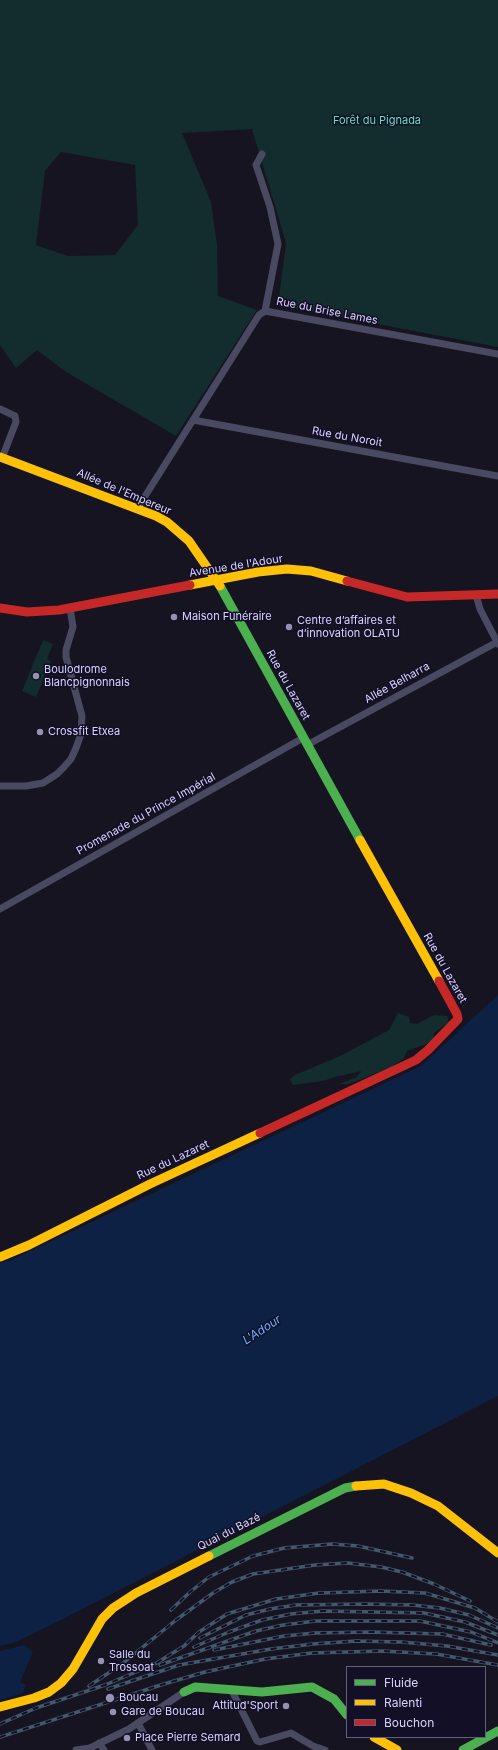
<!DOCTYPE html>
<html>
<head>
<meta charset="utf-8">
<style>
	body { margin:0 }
	#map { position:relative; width:498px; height:1750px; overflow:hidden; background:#161421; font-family:Inter,sans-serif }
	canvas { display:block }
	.legend { position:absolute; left:346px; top:1666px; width:140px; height:72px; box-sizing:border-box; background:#130f26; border:1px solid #625e7d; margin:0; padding:5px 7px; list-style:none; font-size:12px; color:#d9d4ff }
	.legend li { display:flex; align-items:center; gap:8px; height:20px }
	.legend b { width:20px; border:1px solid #625e7d }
</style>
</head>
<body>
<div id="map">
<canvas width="498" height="1750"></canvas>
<ul class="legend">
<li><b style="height:5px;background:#4caf50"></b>Fluide</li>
<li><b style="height:5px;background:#ffc107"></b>Ralenti</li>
<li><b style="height:5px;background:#c62828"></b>Bouchon</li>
</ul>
</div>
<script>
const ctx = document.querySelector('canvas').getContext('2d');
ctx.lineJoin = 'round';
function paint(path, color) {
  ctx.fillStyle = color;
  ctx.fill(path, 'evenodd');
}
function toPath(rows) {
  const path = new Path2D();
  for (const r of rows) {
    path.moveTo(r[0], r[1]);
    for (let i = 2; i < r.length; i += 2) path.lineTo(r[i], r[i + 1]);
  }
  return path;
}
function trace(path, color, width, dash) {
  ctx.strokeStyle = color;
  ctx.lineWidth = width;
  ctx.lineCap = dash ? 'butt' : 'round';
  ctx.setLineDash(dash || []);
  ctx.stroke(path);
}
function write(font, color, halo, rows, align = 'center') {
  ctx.font = font + ' Inter,sans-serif';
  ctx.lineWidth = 3;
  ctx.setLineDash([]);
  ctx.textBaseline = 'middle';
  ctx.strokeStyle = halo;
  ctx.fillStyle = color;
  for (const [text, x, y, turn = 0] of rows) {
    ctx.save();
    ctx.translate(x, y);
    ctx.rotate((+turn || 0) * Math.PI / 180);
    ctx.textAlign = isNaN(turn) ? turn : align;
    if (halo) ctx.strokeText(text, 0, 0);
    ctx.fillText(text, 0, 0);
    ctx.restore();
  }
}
const green = toPath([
	[0,0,498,0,498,347,278,305,286,243,252,129,182,133,211,202,217,245,218,296,257,310,176,436,66,372,37,350,16,368,0,345],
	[61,152,135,165,138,225,115,255,68,256,36,245,45,171],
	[43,640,53,644,47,659,51,661,36,697,22,691],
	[398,1013,409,1017,410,1023,417,1024,434,1015,447,1016,449,1022,434,1033,433,1040,426,1044,407,1051,404,1058,393,1066,362,1079,349,1084,339,1084,357,1077,361,1071,335,1077,323,1081,293,1085,290,1079,295,1075,340,1056,389,1030]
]);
const water = toPath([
	[498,995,498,1396,59,1621,16,1642,0,1646,0,1263,9,1261,421,1066],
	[24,1645,33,1652,20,1682,26,1685,23,1693,0,1700,0,1651]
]);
const street = toPath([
	[262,154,256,165,270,207,278,244,265,311],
	[0,409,15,416,16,422,2,458],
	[193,420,498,476],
	[137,509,259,315,265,311,498,354],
	[476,595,480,609,498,644],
	[307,745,497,642],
	[0,786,26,786,43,783,57,774,64,767,71,759,76,748,81,734,82,716,66,657,66,650,73,627,70,608],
	[0,909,303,738],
	[231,1689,257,1741,260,1742,291,1733,313,1746,325,1750],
	[138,1723,152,1750],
	[99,1743,104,1750],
	[76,1750,90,1748,129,1729,184,1692]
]);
const fast = toPath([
	[220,586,360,840],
	[209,1556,345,1488,356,1486],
	[184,1692,195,1687,262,1692,312,1687,334,1699,347,1715],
	[463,1750,498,1731]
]);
const slow = toPath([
	[0,457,156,516,167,522,189,541,220,586],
	[190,585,258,572,287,569,311,571,347,581],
	[360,840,439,981],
	[0,1257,29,1245,150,1184,260,1133],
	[356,1486,384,1484,411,1493,438,1506,498,1553],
	[0,1707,34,1698,49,1692,61,1683,73,1669,102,1619,113,1608,136,1593,209,1556],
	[374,1737,397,1750]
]);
const jam = toPath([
	[347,581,407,597,498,594],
	[0,608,27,612,59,610,190,585],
	[260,1133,416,1060,428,1050,458,1019,457,1014,439,981]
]);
const rail = toPath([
	[171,1610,190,1592,209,1577,253,1556,284,1548,332,1544,358,1546,412,1558],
	[200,1638,246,1615,270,1609,296,1605,366,1604,412,1605,440,1608,469,1615,498,1628],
	[194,1647,229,1632,262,1620,291,1614,323,1611,424,1613,465,1622,498,1635],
	[214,1650,284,1636,315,1633,370,1632,442,1634,491,1645],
	[160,1665,256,1631,283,1625,316,1621,420,1621,471,1632,498,1643],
	[89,1686,122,1664,176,1620,213,1593,232,1582,253,1574,315,1565,348,1563,381,1567,402,1572,434,1584,470,1601],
	[108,1689,179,1665,271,1649,313,1644,356,1641,401,1642,447,1646,498,1655],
	[0,1724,36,1708,105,1685,155,1664,184,1646,199,1632,227,1614,276,1599,319,1593,381,1591,425,1593,475,1608,498,1622],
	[0,1737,164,1684,205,1672,265,1659,312,1653,382,1651,436,1654,498,1665]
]);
const markers = [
	[174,617,4,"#9591b1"],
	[289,627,4,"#9591b1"],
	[36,676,4,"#9591b1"],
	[40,732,4,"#9591b1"],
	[101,1661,4,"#9591b1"],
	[110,1698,5,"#9591b1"],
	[286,1706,4,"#9591b1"],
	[113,1712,4,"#9591b1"],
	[127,1738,4,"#9591b1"]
];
const parkNames = [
	["Forêt du Pignada",377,121]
];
const streetNames = [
	["Rue du Brise Lames",327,311,11],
	["Rue du Noroit",347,437,10],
	["Allée de l'Empereur",124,492,23],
	["Avenue de l'Adour",236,566,-9],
	["Allée Belharra",397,683,-29],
	["Rue du Lazaret",288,685,61],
	["Promenade du Prince Impérial",146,814,-29],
	["Rue du Lazaret",445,968,61],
	["Rue du Lazaret",173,1160,-25],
	["Quai du Bazé",229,1532,-27]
];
const poiNames = [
	["Maison Funéraire",182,617],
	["Centre d’affaires et",297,621],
	["d’innovation OLATU",297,634],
	["Boulodrome",44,670],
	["Blancpignonnais",44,683],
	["Crossfit Etxea",48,732],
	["Salle du",109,1655],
	["Trossoat",109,1668],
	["Boucau",119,1698],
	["Attitud'Sport",278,1706,"right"],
	["Gare de Boucau",121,1712],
	["Place Pierre Semard",135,1738]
];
const waterNames = [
	["L'Adour",262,1330,-33]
];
paint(green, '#132c2d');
paint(water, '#0d2144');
trace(street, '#4a4962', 7);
trace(fast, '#4caf50', 9);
trace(slow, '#ffc107', 9);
trace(jam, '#c62828', 9);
trace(rail, '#43596b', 3.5);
trace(rail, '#130f26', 2, [6]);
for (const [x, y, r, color] of markers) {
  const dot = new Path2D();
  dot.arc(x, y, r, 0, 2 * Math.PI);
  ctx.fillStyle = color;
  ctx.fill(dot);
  trace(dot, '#130f26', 1.5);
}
write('11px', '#5fe0c0', '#130f26', parkNames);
write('11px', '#d9d4ff', '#130f26', streetNames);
write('11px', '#d9d4ff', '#130f26', poiNames, 'left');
write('italic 12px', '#62b6ff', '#130f26', waterNames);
</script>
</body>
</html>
